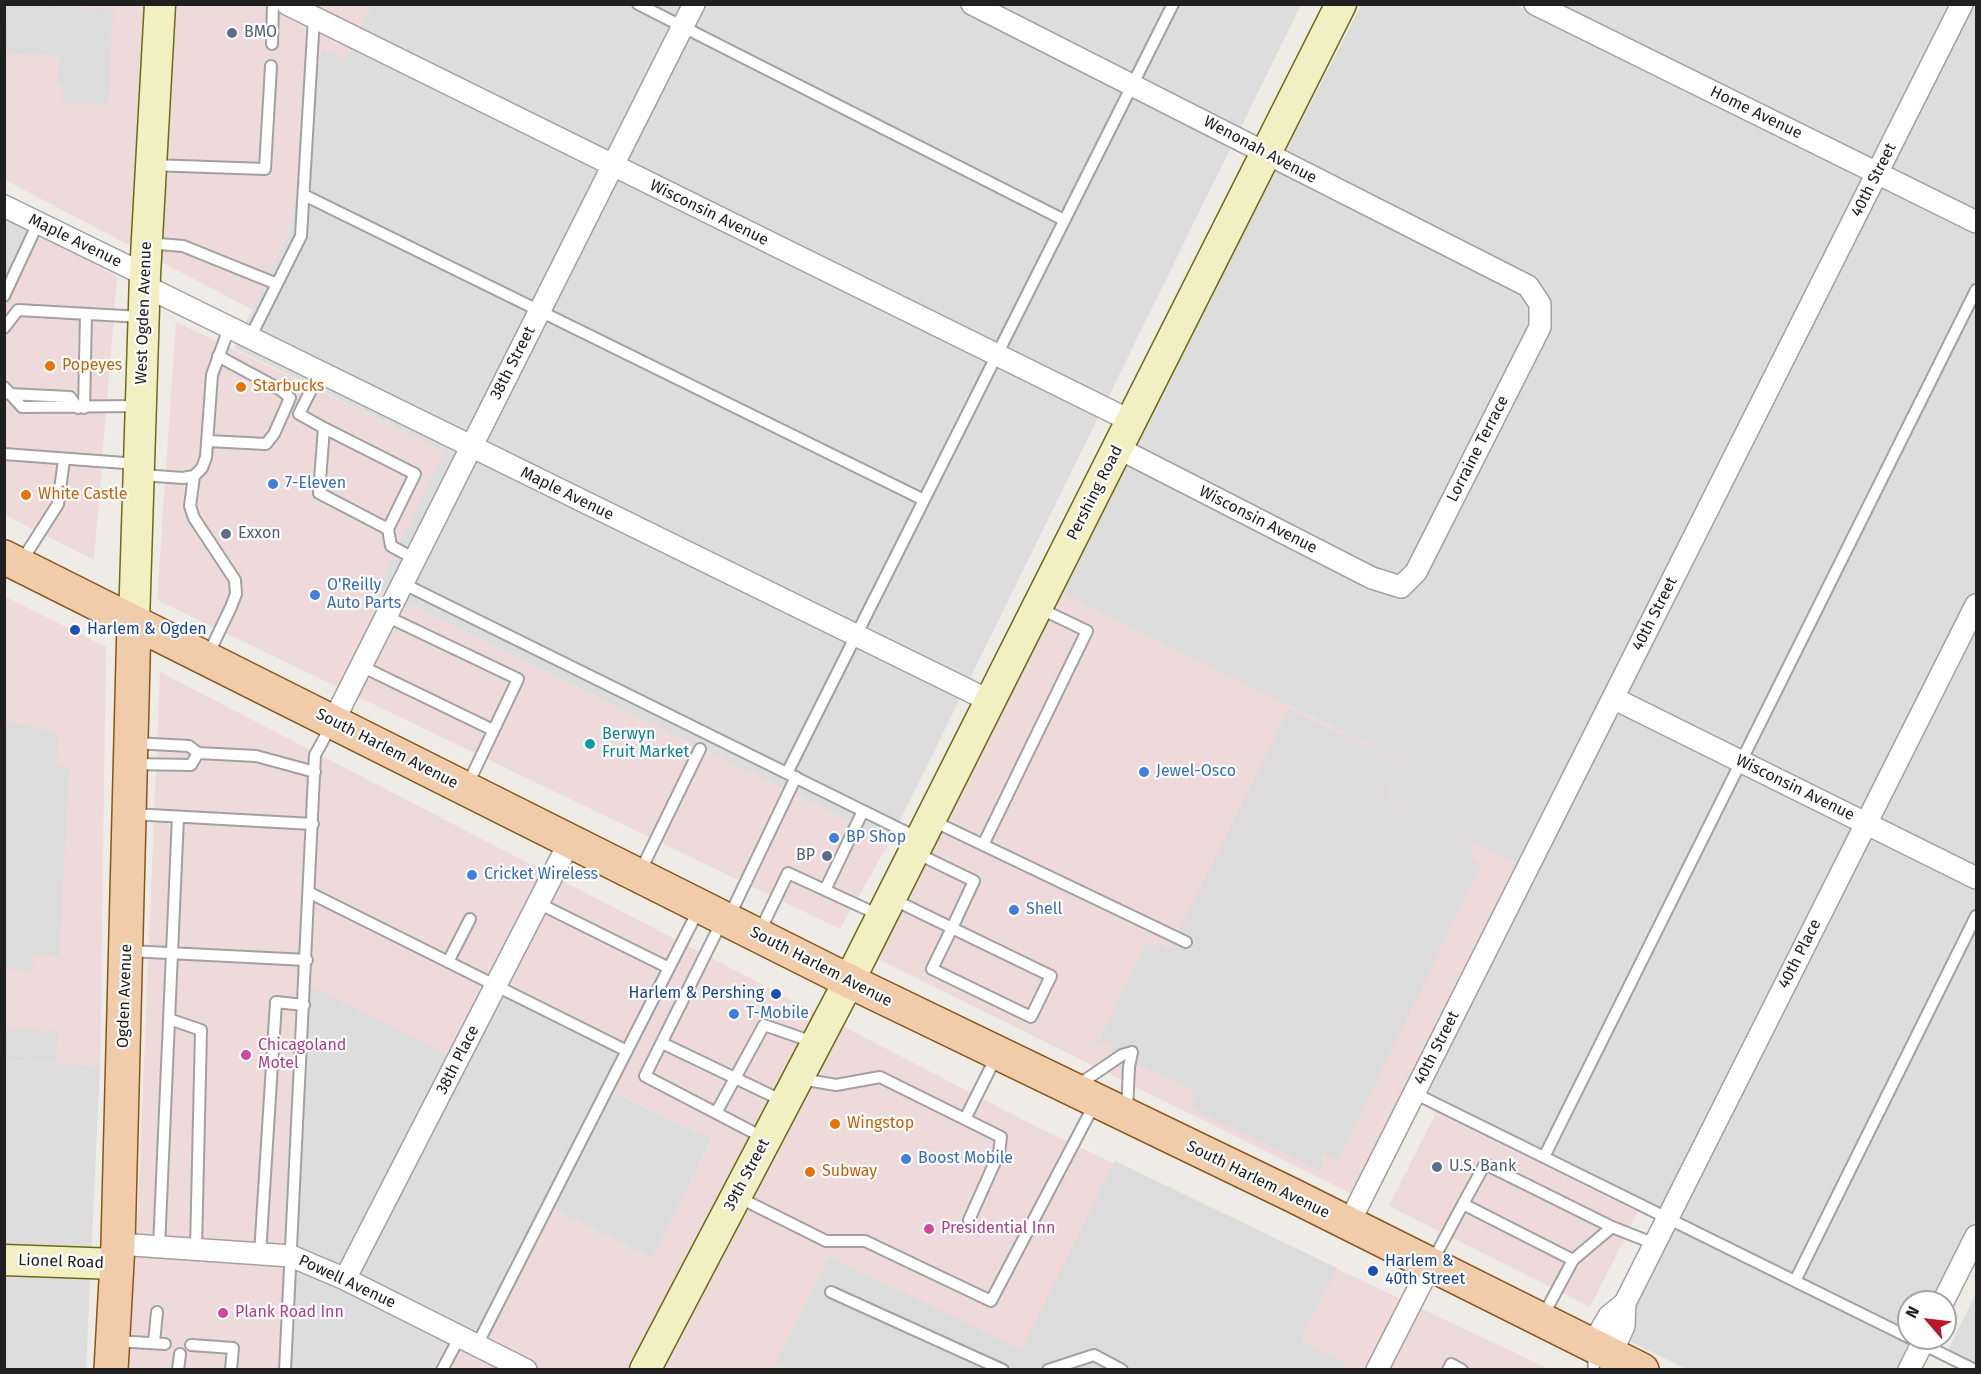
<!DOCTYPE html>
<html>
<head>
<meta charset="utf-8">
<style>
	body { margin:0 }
	#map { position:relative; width:1981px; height:1374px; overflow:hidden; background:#efece8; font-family:"Fira Sans",sans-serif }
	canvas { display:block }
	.frame { position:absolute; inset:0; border:6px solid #202020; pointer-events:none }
	.north { position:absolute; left:1897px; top:1290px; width:60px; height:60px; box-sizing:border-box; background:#fff; border:2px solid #a6a6a6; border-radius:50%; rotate:298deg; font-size:16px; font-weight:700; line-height:24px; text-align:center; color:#202020 }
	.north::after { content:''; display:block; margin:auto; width:21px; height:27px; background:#b81929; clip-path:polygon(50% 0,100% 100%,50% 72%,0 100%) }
</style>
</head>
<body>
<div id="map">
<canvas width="1981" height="1374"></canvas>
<div class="frame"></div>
<div class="north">N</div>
</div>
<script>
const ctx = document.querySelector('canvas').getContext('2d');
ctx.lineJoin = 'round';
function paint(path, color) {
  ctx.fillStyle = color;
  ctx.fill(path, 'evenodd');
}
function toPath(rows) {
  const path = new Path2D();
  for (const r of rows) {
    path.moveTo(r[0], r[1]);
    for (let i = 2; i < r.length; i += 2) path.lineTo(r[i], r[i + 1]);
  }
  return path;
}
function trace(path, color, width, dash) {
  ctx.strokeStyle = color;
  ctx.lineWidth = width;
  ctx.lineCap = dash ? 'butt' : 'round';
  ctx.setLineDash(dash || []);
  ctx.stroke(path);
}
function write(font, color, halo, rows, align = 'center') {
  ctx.font = font + ' "Fira Sans",sans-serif';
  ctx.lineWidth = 4.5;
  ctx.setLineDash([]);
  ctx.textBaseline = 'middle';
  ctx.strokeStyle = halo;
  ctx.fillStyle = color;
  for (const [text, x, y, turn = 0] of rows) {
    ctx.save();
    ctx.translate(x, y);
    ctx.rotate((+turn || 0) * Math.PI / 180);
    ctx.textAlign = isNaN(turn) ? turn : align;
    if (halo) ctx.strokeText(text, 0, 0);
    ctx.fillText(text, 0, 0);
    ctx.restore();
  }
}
const residential = toPath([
	[371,5,1301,5,890,841,377,589,444,451,234,348,289,231,322,48,346,60],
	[1361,5,1516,5,1976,230,1976,1217,1934,1302,1909,1302,1909,1338,1916,1338,1900,1369,1686,1369,1615,1334,1669,1225,1436,1113,1408,1096,1522,867,1385,799,1403,762,1060,592],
	[1550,5,1956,5,1876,166],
	[1967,5,1976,5,1976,216,1884,171],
	[5,212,40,229,5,307],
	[306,982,496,986,628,1050,608,1090,712,1139,653,1259,548,1207,477,1345,452,1332,433,1369,285,1370],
	[4,1059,100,1066,86,1369,5,1369],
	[1976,1293,1976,1369,1946,1354]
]);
const commercial = toPath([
	[4,5,371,5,346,60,322,49,289,231,253,310,5,180],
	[40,229,117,277,94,560,5,515,5,307],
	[176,322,445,451,377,589,890,841,840,929,157,600],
	[1060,592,1404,762,1386,799,1522,867,1358,1197,878,959],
	[4,596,106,647,100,1066,5,1059],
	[160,672,1037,1127,1549,1369,433,1369,452,1332,477,1345,548,1207,653,1259,712,1140,608,1089,628,1051,496,987,458,1061,306,983,285,1369,128,1370,138,1208],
	[1436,1113,1638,1212,1590,1307,1389,1206]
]);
const parking = toPath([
	[7,5,113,9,108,105,63,103,64,85,58,84,60,56,5,53],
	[1289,709,1402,763,1385,800,1471,842,1473,861,1481,865,1338,1160,1322,1153,1322,1172,1193,1109,1192,1089,1110,1052,1115,1042,1098,1044,1145,944,1161,945,1170,950],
	[4,721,58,733,56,766,69,768,59,956,33,954,32,970,5,968],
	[4,1029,58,1032,55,1062,5,1059],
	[1115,1161,1337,1268,1300,1341,1345,1363,1342,1370,790,1370,776,1362,829,1257,1022,1350]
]);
const lane = toPath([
	[638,4,1064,220],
	[272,44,273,4],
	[151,165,265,169,271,66],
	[306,196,924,500],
	[147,243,183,246,277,284],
	[4,296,38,223],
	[4,328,18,310,142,317],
	[250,338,301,236,314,17],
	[320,372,299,414,324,428,319,493,388,529],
	[4,387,22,407,139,406],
	[9,394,70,397,78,408],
	[84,408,86,315],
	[324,428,415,474,388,529,391,546,415,559],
	[208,441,266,444,274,434,290,398,281,390,218,356],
	[4,454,138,464],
	[141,475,183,478,194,476,202,468,206,457,212,375,229,328],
	[194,476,190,506,194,518,235,580,236,594,231,607,208,655],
	[21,562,58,504,64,460],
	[402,583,918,838],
	[386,616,518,679,467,786],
	[361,666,493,730],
	[134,743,189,746,198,753,256,756,315,772],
	[132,764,191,765,198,753],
	[787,773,1173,4],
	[132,814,313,824],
	[931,820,1186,942],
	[983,845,1087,631,1039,608],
	[640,872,700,749],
	[825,890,863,811],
	[310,893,627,1051],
	[893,899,919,912,1051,976,1031,1017,932,969,952,928,974,881,914,852],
	[538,903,669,968],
	[729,917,796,777],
	[722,921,645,1076,766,1139],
	[759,933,788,873,879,915],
	[129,951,307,960],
	[448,962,470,919],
	[169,1019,201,1030,196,1249],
	[662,1043,783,1101],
	[801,1079,836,1085,880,1077,1001,1137,999,1153,969,1220],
	[1078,1085,1122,1055,1132,1052,1129,1067,1127,1111],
	[1414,1093,1975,1370],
	[716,1113,764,1025,813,1042],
	[965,1119,997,1055],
	[1544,1157,1976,290],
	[736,1196,826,1241,865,1241,991,1301,1094,1105],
	[1463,1204,1485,1164,1612,1227],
	[159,1247,178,817],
	[260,1254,276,1002,304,1005],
	[1432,1262,1463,1204,1573,1260],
	[1795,1281,1976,916],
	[831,1292,1003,1370],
	[1543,1316,1573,1260,1612,1227,1655,1244],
	[116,1341,165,1344],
	[154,1343,157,1312],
	[191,1345,233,1348,231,1370],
	[477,1345,699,909],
	[1593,1351,1594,1370],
	[178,1370,180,1354],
	[285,1370,315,755,332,724],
	[442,1370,460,1336],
	[1048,1370,1094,1355,1122,1370],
	[1448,1370,1451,1364,1462,1370]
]);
const street = toPath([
	[287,4,1131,421],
	[972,4,1528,286,1540,304,1540,327,1416,572,1401,587,1372,578,1118,448],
	[1535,4,1976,222],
	[4,206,145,275],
	[145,286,990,701],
	[1613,698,1976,878],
	[333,722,694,4],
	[1349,1223,1962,4],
	[118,1244,291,1256,345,1279,526,1370],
	[345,1279,570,841],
	[1943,1302,1976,1236],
	[1592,1345,1609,1316,1625,1303,1976,605],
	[1611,1354,1624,1326,1625,1303],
	[1377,1370,1431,1264],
	[1909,1370,1925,1338]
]);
const secondary = toPath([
	[134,622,145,275,160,4],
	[4,1260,117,1264],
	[645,1370,849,981,1341,4]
]);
const primary = toPath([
	[4,557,849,981,1292,1195,1642,1370],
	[111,1370,118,1244,134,622]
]);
const markers = [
	[232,33,6,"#5c6f8a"],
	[50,366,6,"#e8710a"],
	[241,387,6,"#e8710a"],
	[273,484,6,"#3f7fe0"],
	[26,495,6,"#e8710a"],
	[226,534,6,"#5c6f8a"],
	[315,595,6,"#3f7fe0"],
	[75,630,6,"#1a4fb4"],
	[590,744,6,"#0f9aa8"],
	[1144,772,6,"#3f7fe0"],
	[834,838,6,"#3f7fe0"],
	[827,856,6,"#5c6f8a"],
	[472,875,6,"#3f7fe0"],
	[1014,910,6,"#3f7fe0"],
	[776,994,6,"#1a4fb4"],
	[734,1014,6,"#3f7fe0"],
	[246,1055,6,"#d1479c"],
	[835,1124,6,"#e8710a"],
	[906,1159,6,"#3f7fe0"],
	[1437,1167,6,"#5c6f8a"],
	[810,1172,6,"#e8710a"],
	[929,1229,6,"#d1479c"],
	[1373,1271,6,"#1a4fb4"],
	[223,1313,6,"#d1479c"]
];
const serviceNames = [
	["BMO",244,33],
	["Exxon",238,534],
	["BP",815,856,"right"],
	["U.S. Bank",1449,1167]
];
const streetNames = [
	["Home Avenue",1756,113,26],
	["Wenonah Avenue",1260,150,28],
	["40th Street",1874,180,-63],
	["Wisconsin Avenue",709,213,26],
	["Maple Avenue",75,241,26],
	["West Ogden Avenue",144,313,-88],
	["38th Street",513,363,-63],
	["Lorraine Terrace",1478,449,-63],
	["Pershing Road",1095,493,-63],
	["Maple Avenue",567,494,26],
	["Wisconsin Avenue",1258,520,27],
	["40th Street",1655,614,-63],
	["South Harlem Avenue",387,749,27],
	["Wisconsin Avenue",1795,788,26],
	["40th Place",1800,954,-63],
	["South Harlem Avenue",821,967,27],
	["Ogden Avenue",125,996,-88],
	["40th Street",1437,1048,-63],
	["38th Place",458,1060,-63],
	["39th Street",747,1175,-62],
	["South Harlem Avenue",1258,1180,26],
	["Lionel Road",61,1262,2],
	["Powell Avenue",347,1282,25]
];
const foodNames = [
	["Popeyes",62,366],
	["Starbucks",253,387],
	["White Castle",38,495],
	["Wingstop",847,1124],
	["Subway",822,1172]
];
const shopNames = [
	["7-Eleven",285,484],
	["O'Reilly",327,586],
	["Auto Parts",327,604],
	["Jewel-Osco",1156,772],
	["BP Shop",846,838],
	["Cricket Wireless",484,875],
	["Shell",1026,910],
	["T-Mobile",746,1014],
	["Boost Mobile",918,1159]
];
const transitNames = [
	["Harlem & Ogden",87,630],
	["Harlem & Pershing",764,994,"right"],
	["Harlem &",1385,1262],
	["40th Street",1385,1280]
];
const cultureNames = [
	["Berwyn",602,735],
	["Fruit Market",602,753]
];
const hotelNames = [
	["Chicagoland",258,1046],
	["Motel",258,1064],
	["Presidential Inn",941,1229],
	["Plank Road Inn",235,1313]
];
paint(residential, '#dedddd');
paint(commercial, '#eed9db');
paint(parking, '#dcdcdc');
trace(lane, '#a1a1a1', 14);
trace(street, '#a1a1a1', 24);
trace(secondary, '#6b6c13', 33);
trace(primary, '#8a5613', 36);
trace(lane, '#fff', 10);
trace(street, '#fff', 21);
trace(secondary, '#f2f0c3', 30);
trace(primary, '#f1ccab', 33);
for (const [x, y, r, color] of markers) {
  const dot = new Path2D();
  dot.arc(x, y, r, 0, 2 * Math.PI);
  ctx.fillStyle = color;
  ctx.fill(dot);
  trace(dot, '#fff', 2);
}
write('16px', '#4e5e75', '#fff', serviceNames, 'left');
write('16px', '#202020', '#fff', streetNames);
write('16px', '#c56008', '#fff', foodNames, 'left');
write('16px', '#366cbe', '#fff', shopNames, 'left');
write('16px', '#164399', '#fff', transitNames, 'left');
write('16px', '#0d838f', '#fff', cultureNames, 'left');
write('16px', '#b23c85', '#fff', hotelNames, 'left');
</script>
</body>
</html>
